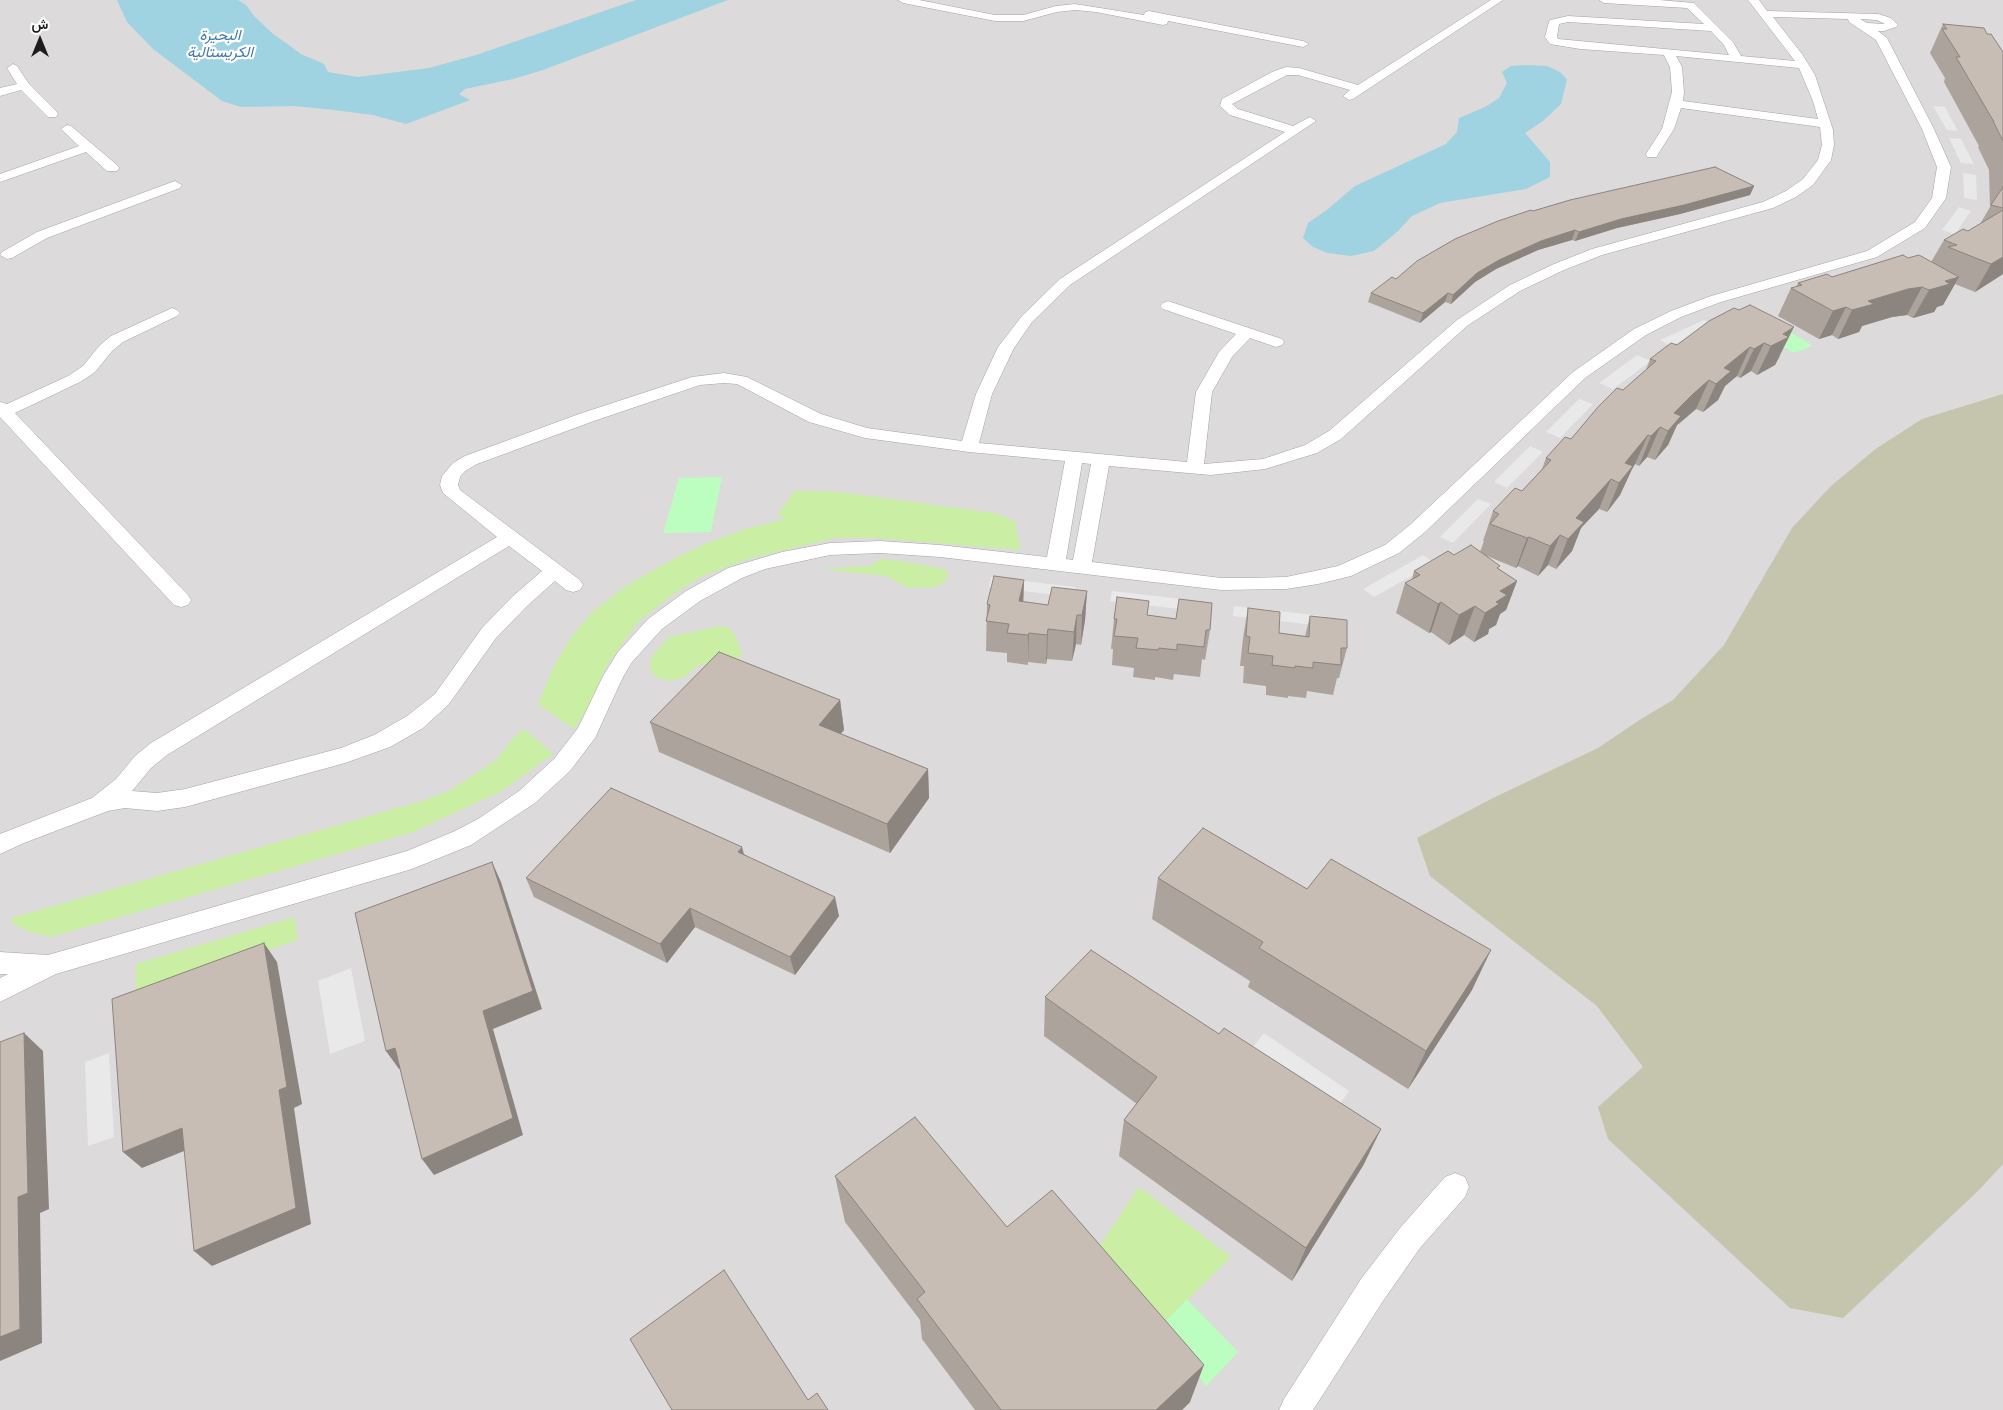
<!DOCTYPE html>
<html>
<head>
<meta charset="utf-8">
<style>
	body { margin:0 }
	#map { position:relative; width:2003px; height:1410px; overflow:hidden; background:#f0ebe2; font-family:Karla,Vazirmatn,sans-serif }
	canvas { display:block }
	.north { position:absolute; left:15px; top:15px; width:50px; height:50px; -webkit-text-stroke:4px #fff; paint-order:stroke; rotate:0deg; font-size:14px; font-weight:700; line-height:20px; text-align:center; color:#1d1d1d }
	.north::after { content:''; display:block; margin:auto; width:18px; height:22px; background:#1d1d1d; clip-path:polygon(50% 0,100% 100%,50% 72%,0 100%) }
</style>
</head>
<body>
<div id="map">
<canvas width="2003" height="1410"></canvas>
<div class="north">ش</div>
</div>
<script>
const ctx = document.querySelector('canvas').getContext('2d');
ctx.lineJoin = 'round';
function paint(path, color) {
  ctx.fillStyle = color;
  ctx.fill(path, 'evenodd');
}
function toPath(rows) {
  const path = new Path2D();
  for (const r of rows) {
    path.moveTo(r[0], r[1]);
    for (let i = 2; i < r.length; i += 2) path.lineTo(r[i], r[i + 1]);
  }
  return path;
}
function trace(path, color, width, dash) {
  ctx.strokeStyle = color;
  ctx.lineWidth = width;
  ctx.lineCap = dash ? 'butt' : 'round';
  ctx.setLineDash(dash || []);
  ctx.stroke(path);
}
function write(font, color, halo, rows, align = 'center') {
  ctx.font = font + ' Karla,Vazirmatn,sans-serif';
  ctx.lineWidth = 4.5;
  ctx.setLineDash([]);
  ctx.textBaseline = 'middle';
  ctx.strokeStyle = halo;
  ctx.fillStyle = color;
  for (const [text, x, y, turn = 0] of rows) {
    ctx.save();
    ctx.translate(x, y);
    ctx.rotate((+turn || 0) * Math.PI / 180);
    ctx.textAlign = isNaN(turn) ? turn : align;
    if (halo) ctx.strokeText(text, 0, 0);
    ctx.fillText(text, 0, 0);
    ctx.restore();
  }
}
const residential = toPath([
	[0,0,2003,0,2003,1410,0,1410]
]);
const construction = toPath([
	[2003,394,2003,1164,1979,1190,1843,1318,1790,1308,1608,1139,1598,1107,1643,1067,1597,1006,1430,876,1417,838,1493,798,1598,748,1641,719,1673,700,1724,645,1792,528,1831,486,1877,448,1922,419]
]);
const grass = toPath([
	[795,490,839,492,994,513,1015,521,1020,550,875,538,835,538,748,559,702,576,672,595,638,622,607,665,590,704,574,729,538,704,553,668,569,640,592,612,626,586,664,564,704,544,745,529,785,519,778,514],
	[880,559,901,561,945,569,948,574,945,582,935,587,908,588,887,576,820,569,870,566],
	[719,626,730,628,736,637,742,655,732,661,716,661,697,666,685,677,668,681,656,677,649,668,652,656,669,637],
	[524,729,553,754,500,792,413,832,51,937,30,932,13,924,11,918,422,801,449,791,496,760,514,737],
	[294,917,298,940,136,994,136,964],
	[1139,1187,1231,1257,1160,1327,1098,1248]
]);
const park = toPath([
	[1760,313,1813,346,1794,353,1736,322],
	[722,477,711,532,663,533,679,478],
	[1187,1299,1238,1352,1206,1386,1160,1327]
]);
const parking = toPath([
	[1933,106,1945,107,1958,131,1947,130],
	[1949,138,1961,139,1974,164,1961,163],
	[1963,173,1976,175,1977,200,1964,198],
	[1959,207,1971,211,1955,234,1942,230],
	[1704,320,1715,325,1670,346,1660,340],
	[1637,355,1651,361,1613,389,1599,383],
	[1579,399,1593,404,1560,438,1546,432],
	[1530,446,1543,452,1507,488,1494,482],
	[1478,499,1491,504,1453,543,1440,537],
	[1423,555,1435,563,1374,597,1363,589],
	[991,577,1076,587,1074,597,989,587],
	[1112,591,1198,601,1197,611,1110,601],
	[1234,606,1323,616,1323,626,1233,616],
	[351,968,365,1041,330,1054,318,981],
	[1264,1033,1349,1091,1334,1112,1248,1053],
	[109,1053,114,1137,88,1146,85,1062]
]);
const water = toPath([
	[117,0,238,0,246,5,255,17,272,33,301,54,324,64,328,72,358,77,429,68,476,55,636,0,728,0,543,70,513,79,465,89,459,94,470,100,406,124,373,115,334,110,294,106,241,107,222,101,153,49,127,22],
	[1525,65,1547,66,1560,72,1567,79,1561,104,1543,121,1525,133,1550,162,1550,177,1526,189,1440,203,1412,216,1397,232,1374,251,1351,256,1328,253,1313,247,1303,238,1308,223,1328,209,1355,186,1446,144,1457,132,1459,118,1485,107,1499,98,1507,83,1502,72,1511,66]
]);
const minor = toPath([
	[898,0,919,0,995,15,1023,15,1056,6,1075,4,1144,15,1145,12,1149,11,1303,41,1309,44,1303,47,1168,21,1167,24,1163,25,1096,12,1075,10,1057,12,1023,21,995,21,903,3,898,0],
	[1491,0,1503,0,1353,99,1349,100,1343,96,1350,90,1298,75,1287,75,1232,104,1238,109,1293,126,1310,117,1316,121,1070,285,1032,322,1014,348,992,394,979,443,1187,462,1196,392,1219,352,1236,334,1163,309,1160,306,1163,303,1168,301,1282,339,1284,342,1282,345,1276,347,1250,338,1232,357,1212,392,1204,464,1263,459,1305,445,1329,431,1457,320,1510,285,1554,264,1592,249,1763,202,1786,191,1803,179,1818,160,1822,145,1820,127,1681,108,1674,129,1658,154,1657,157,1647,157,1646,154,1662,129,1672,92,1670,67,1664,55,1580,49,1550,44,1545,37,1549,22,1550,20,1568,16,1704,24,1687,8,1604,3,1599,0,1659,0,1694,3,1733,42,1741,56,1795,61,1748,0,1759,0,1767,11,1878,14,1891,18,1898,25,1896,27,1884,31,1878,31,1887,38,1934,129,1951,167,1946,198,1925,228,1877,257,1721,302,1681,317,1646,335,1585,378,1425,532,1399,553,1351,576,1318,584,1286,589,1221,590,940,557,880,553,830,555,765,569,742,578,700,601,662,629,632,662,623,677,595,738,570,771,535,803,471,845,412,869,56,974,0,1002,0,978,8,974,0,974,0,952,48,955,407,851,455,831,478,819,519,791,554,759,578,728,603,676,618,652,648,619,686,591,728,568,782,552,830,543,880,541,940,545,1047,557,1065,461,969,452,865,438,809,422,737,384,724,383,700,385,591,422,477,464,465,471,460,477,458,485,460,490,580,580,583,585,580,590,573,592,566,590,555,581,527,606,496,638,449,704,423,728,390,747,345,763,185,807,157,811,125,808,108,811,24,843,0,854,0,834,92,798,116,779,135,756,151,743,497,537,443,493,440,485,442,476,453,463,465,456,579,414,692,377,724,373,747,377,821,414,867,428,962,441,976,394,998,347,1022,316,1060,279,1285,132,1230,115,1220,106,1222,99,1272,72,1286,67,1299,68,1358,85,1491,0],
	[1773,17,1848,19,1849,22,1876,40,1922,129,1937,167,1932,198,1915,222,1867,251,1711,296,1671,311,1634,329,1573,372,1411,524,1385,545,1338,566,1286,577,1248,578,1221,578,1092,562,1109,466,1211,475,1265,469,1317,453,1341,439,1467,326,1520,291,1564,270,1602,255,1773,208,1796,197,1813,185,1831,160,1834,145,1833,130,1815,75,1802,54,1773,17],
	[1860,19,1877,20,1885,24,1867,23,1860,19],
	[1568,22,1711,31,1724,45,1729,55,1558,39,1557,37,1559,24,1568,22],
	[1676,56,1799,68,1813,101,1818,119,1683,101,1684,92,1682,67,1676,56],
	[1082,463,1091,464,1073,560,1066,559,1082,463],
	[509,546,542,571,513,596,482,628,435,694,407,716,374,735,341,748,185,789,157,793,132,791,151,768,167,755,509,546],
	[13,64,17,66,29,84,56,111,58,114,56,117,48,117,21,90,0,96,0,88,17,84,7,68,13,64],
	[67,125,71,126,117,165,119,168,117,171,107,171,86,152,0,182,0,174,79,146,61,129,67,125],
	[175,181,182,185,180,188,47,238,12,258,7,259,0,255,2,252,37,232,175,181],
	[172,308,177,310,180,313,177,316,123,342,112,351,95,372,80,382,15,413,188,595,191,600,188,605,181,607,174,605,0,417,0,402,7,404,68,376,83,366,100,345,111,336,172,308],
	[1455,1173,1465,1177,1469,1187,1465,1197,1420,1248,1383,1301,1313,1410,1279,1410,1284,1399,1361,1279,1400,1228,1445,1177,1455,1173]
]);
const wall = toPath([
	[1943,24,1987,34,2003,52,2003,274,1975,292,1955,284,1943,305,1937,307,1934,312,1913,318,1907,315,1892,317,1862,326,1859,332,1838,339,1832,335,1819,339,1778,316,1791,288,1796,287,1798,283,1832,277,1908,258,1931,262,1944,240,1968,231,1980,224,1990,207,1989,170,1978,147,1979,146,1944,82,1945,78,1930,53],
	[1754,186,1750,195,1680,214,1617,228,1575,241,1572,240,1538,250,1496,269,1475,282,1451,304,1445,302,1420,323,1368,302,1371,293,1396,279,1533,211],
	[1734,308,1780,356,1775,365,1757,375,1751,371,1740,378,1737,376,1725,386,1718,400,1703,412,1696,409,1680,423,1677,425,1668,445,1655,460,1647,457,1639,466,1635,464,1632,469,1620,495,1607,512,1599,509,1581,528,1572,551,1556,569,1548,565,1538,576,1518,566,1516,568,1487,556,1499,569,1517,581,1506,610,1500,614,1496,625,1489,629,1488,634,1474,642,1464,635,1449,645,1431,632,1429,633,1396,613,1405,583,1412,579,1414,571,1454,555,1480,552,1484,541,1483,541,1493,511,1522,491,1542,469,1546,458,1571,439,1623,390,1646,370,1650,359,1677,345],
	[1024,580,1023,602,1048,605,1087,591,1085,620,1081,645,1076,644,1072,661,1047,659,1046,664,1028,662,1028,665,1007,662,1007,653,986,651,987,604],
	[1248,608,1279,633,1305,636,1310,616,1347,648,1339,678,1337,678,1333,695,1307,691,1306,698,1288,696,1288,698,1266,695,1266,686,1243,683,1244,666,1240,666,1243,638],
	[1147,615,1176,619,1210,630,1205,660,1202,659,1200,677,1174,674,1173,680,1155,677,1155,680,1133,677,1134,668,1112,665,1113,649,1111,649,1114,619],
	[840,700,844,730,840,734,928,769,929,798,890,853,659,752,650,722],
	[744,854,839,916,795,975,695,927,667,963,534,897,526,878],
	[1158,878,1472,990,1408,1089,1248,987,1250,981,1152,919],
	[1045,997,1364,1164,1292,1281,1119,1156,1124,1120,1137,1104,1044,1036],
	[835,1176,1007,1227,1190,1402,1182,1410,975,1410,922,1339,920,1320,845,1222]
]);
const shadedWall = toPath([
	[1754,186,1750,195,1680,214,1617,228,1575,241,1579,232,1621,219],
	[1575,230,1572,240,1538,250,1496,269,1475,282,1451,304,1453,295,1477,273,1499,260,1541,241],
	[2003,257,2003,274,1975,292,1991,264],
	[1959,277,1943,305,1937,307,1934,312,1913,318,1929,290,1945,281],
	[1922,287,1907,315,1892,317,1862,326,1859,332,1838,339,1852,310,1868,301,1908,289],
	[1448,293,1445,302,1420,323,1423,313],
	[1846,307,1832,335,1819,339,1833,311],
	[1794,327,1775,365,1757,375,1771,346,1783,334],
	[1764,343,1751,371,1740,378,1754,349],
	[1750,347,1737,376,1725,386,1718,400,1703,412,1716,384,1724,368],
	[1709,380,1696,409,1677,425,1668,445,1655,460,1668,431,1674,413,1693,394],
	[1660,427,1647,457,1639,466,1651,436],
	[1648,435,1635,464,1632,469,1620,495,1607,512,1619,483,1625,463],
	[1611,479,1599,509,1581,528,1572,551,1556,569,1576,518,1602,489],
	[1560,535,1548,565,1538,576,1550,546],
	[1529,537,1518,566,1516,568,1527,538],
	[1024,580,1023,609,1019,601],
	[1517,581,1506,610,1500,614,1496,625,1489,629,1488,634,1474,642,1485,613,1500,591],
	[1087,591,1085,620,1081,645,1082,615],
	[1441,602,1431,632,1429,633,1438,604],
	[1475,606,1464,635,1449,645,1459,615],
	[1077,615,1076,644,1072,661,1074,632],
	[1048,629,1047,659,1046,664,1047,635],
	[1029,633,1028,662,1028,665,1028,635],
	[840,700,844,730,824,754,819,725],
	[928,769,929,798,890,853,887,824],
	[742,847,747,866,738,852],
	[492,862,501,882,542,1009,493,1029,523,1135,434,1175,422,1159,483,1011],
	[835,897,839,916,795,975,790,957],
	[690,908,695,927,667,963,660,944],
	[264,943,277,962,302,1104,294,1108,311,1224,212,1266,194,1251,279,1090],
	[1491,950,1472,990,1408,1089,1426,1051],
	[24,1033,43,1051,49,1209,40,1213,42,1343,0,1361,0,1337,18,1197],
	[395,1048,407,1066,399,1069,386,1051],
	[182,1128,199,1145,142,1168,123,1152],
	[1381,1129,1364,1164,1292,1281,1306,1248],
	[1204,1365,1190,1402,1182,1410,1156,1410]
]);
const building = toPath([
	[1943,24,1984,28,1987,34,1991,34,2003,52,2003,141,1993,121,1994,122,1956,57,1960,57,1942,29,1947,29,1943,24],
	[1715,167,1754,186,1684,205,1621,219,1579,232,1575,230,1541,241,1499,260,1477,273,1453,295,1448,293,1423,313,1371,293,1392,277,1396,279,1417,261,1455,239,1498,221,1531,210,1533,211,1570,200,1715,167],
	[2003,187,2003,208,1991,205,2003,187],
	[2003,210,2003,257,1991,264,1948,247,1957,245,1944,240,1963,229,1968,231,2003,210],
	[1903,255,1908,258,1919,255,1959,277,1945,281,1950,284,1929,290,1922,287,1908,289,1868,301,1874,304,1852,310,1846,307,1833,311,1791,288,1802,285,1798,283,1827,274,1832,277,1903,255],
	[1750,305,1794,327,1783,334,1789,337,1771,346,1764,343,1754,349,1750,347,1724,368,1731,371,1716,384,1709,380,1693,394,1674,413,1681,416,1668,431,1660,427,1651,436,1648,435,1625,463,1633,466,1619,483,1611,479,1602,489,1576,518,1584,522,1568,539,1560,535,1550,546,1529,537,1527,538,1490,524,1499,514,1493,511,1515,488,1522,491,1551,460,1546,458,1565,437,1571,439,1598,407,1617,388,1623,390,1656,361,1650,359,1671,343,1677,345,1709,321,1734,308,1739,310,1750,305],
	[1471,545,1500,566,1497,568,1517,581,1500,591,1507,595,1496,602,1499,604,1485,613,1475,606,1459,615,1441,602,1438,604,1405,583,1420,575,1414,571,1448,551,1454,555,1471,545],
	[994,576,1024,580,1019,601,1048,605,1052,587,1087,591,1082,615,1077,615,1074,632,1048,629,1047,635,1029,633,1028,635,1007,633,1009,624,986,621,990,605,987,604,994,576],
	[1117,597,1149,601,1147,615,1176,619,1179,599,1212,603,1210,630,1206,630,1204,647,1177,644,1177,650,1159,648,1158,650,1136,648,1138,638,1114,636,1117,619,1114,619,1117,597],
	[1248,608,1280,612,1279,633,1309,637,1310,616,1347,620,1347,648,1341,648,1341,665,1313,662,1313,668,1295,666,1295,668,1272,665,1273,656,1248,653,1250,637,1246,636,1248,608],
	[719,652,840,700,819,725,928,769,887,824,650,722,719,652],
	[611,788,742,847,738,852,835,897,790,957,690,908,660,944,526,878,611,788],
	[1203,828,1307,889,1331,859,1491,950,1426,1051,1259,948,1263,942,1158,878,1203,828],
	[492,862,533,991,483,1011,513,1118,422,1159,395,1048,386,1051,355,913,492,862],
	[264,943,287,1087,279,1090,296,1208,194,1251,182,1128,123,1152,112,999,264,943],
	[1091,950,1219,1034,1224,1028,1381,1129,1306,1248,1124,1120,1157,1077,1045,997,1091,950],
	[24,1033,28,1193,18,1197,20,1329,0,1337,0,1042,24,1033],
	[915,1117,1007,1227,1052,1190,1204,1365,1156,1410,1001,1410,917,1299,925,1292,835,1176,915,1117],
	[724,1270,808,1400,817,1393,828,1410,672,1410,630,1339,724,1270]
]);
const farWaternames = [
	["البحيرة",220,36],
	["الكريستالية",220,53]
];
paint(residential, '#dcdada');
paint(construction, '#c5c4ad');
paint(grass, '#caeea4');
paint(park, '#bbfebf');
paint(parking, '#e9e9e9');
paint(water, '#9fd3e1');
trace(minor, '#a4a4a4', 1);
paint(minor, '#fff');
paint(wall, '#aca39c');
paint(shadedWall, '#8c847f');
paint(building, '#c8bdb5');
trace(building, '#8c847f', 1);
write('italic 15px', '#4078ad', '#fff', farWaternames);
</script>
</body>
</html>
